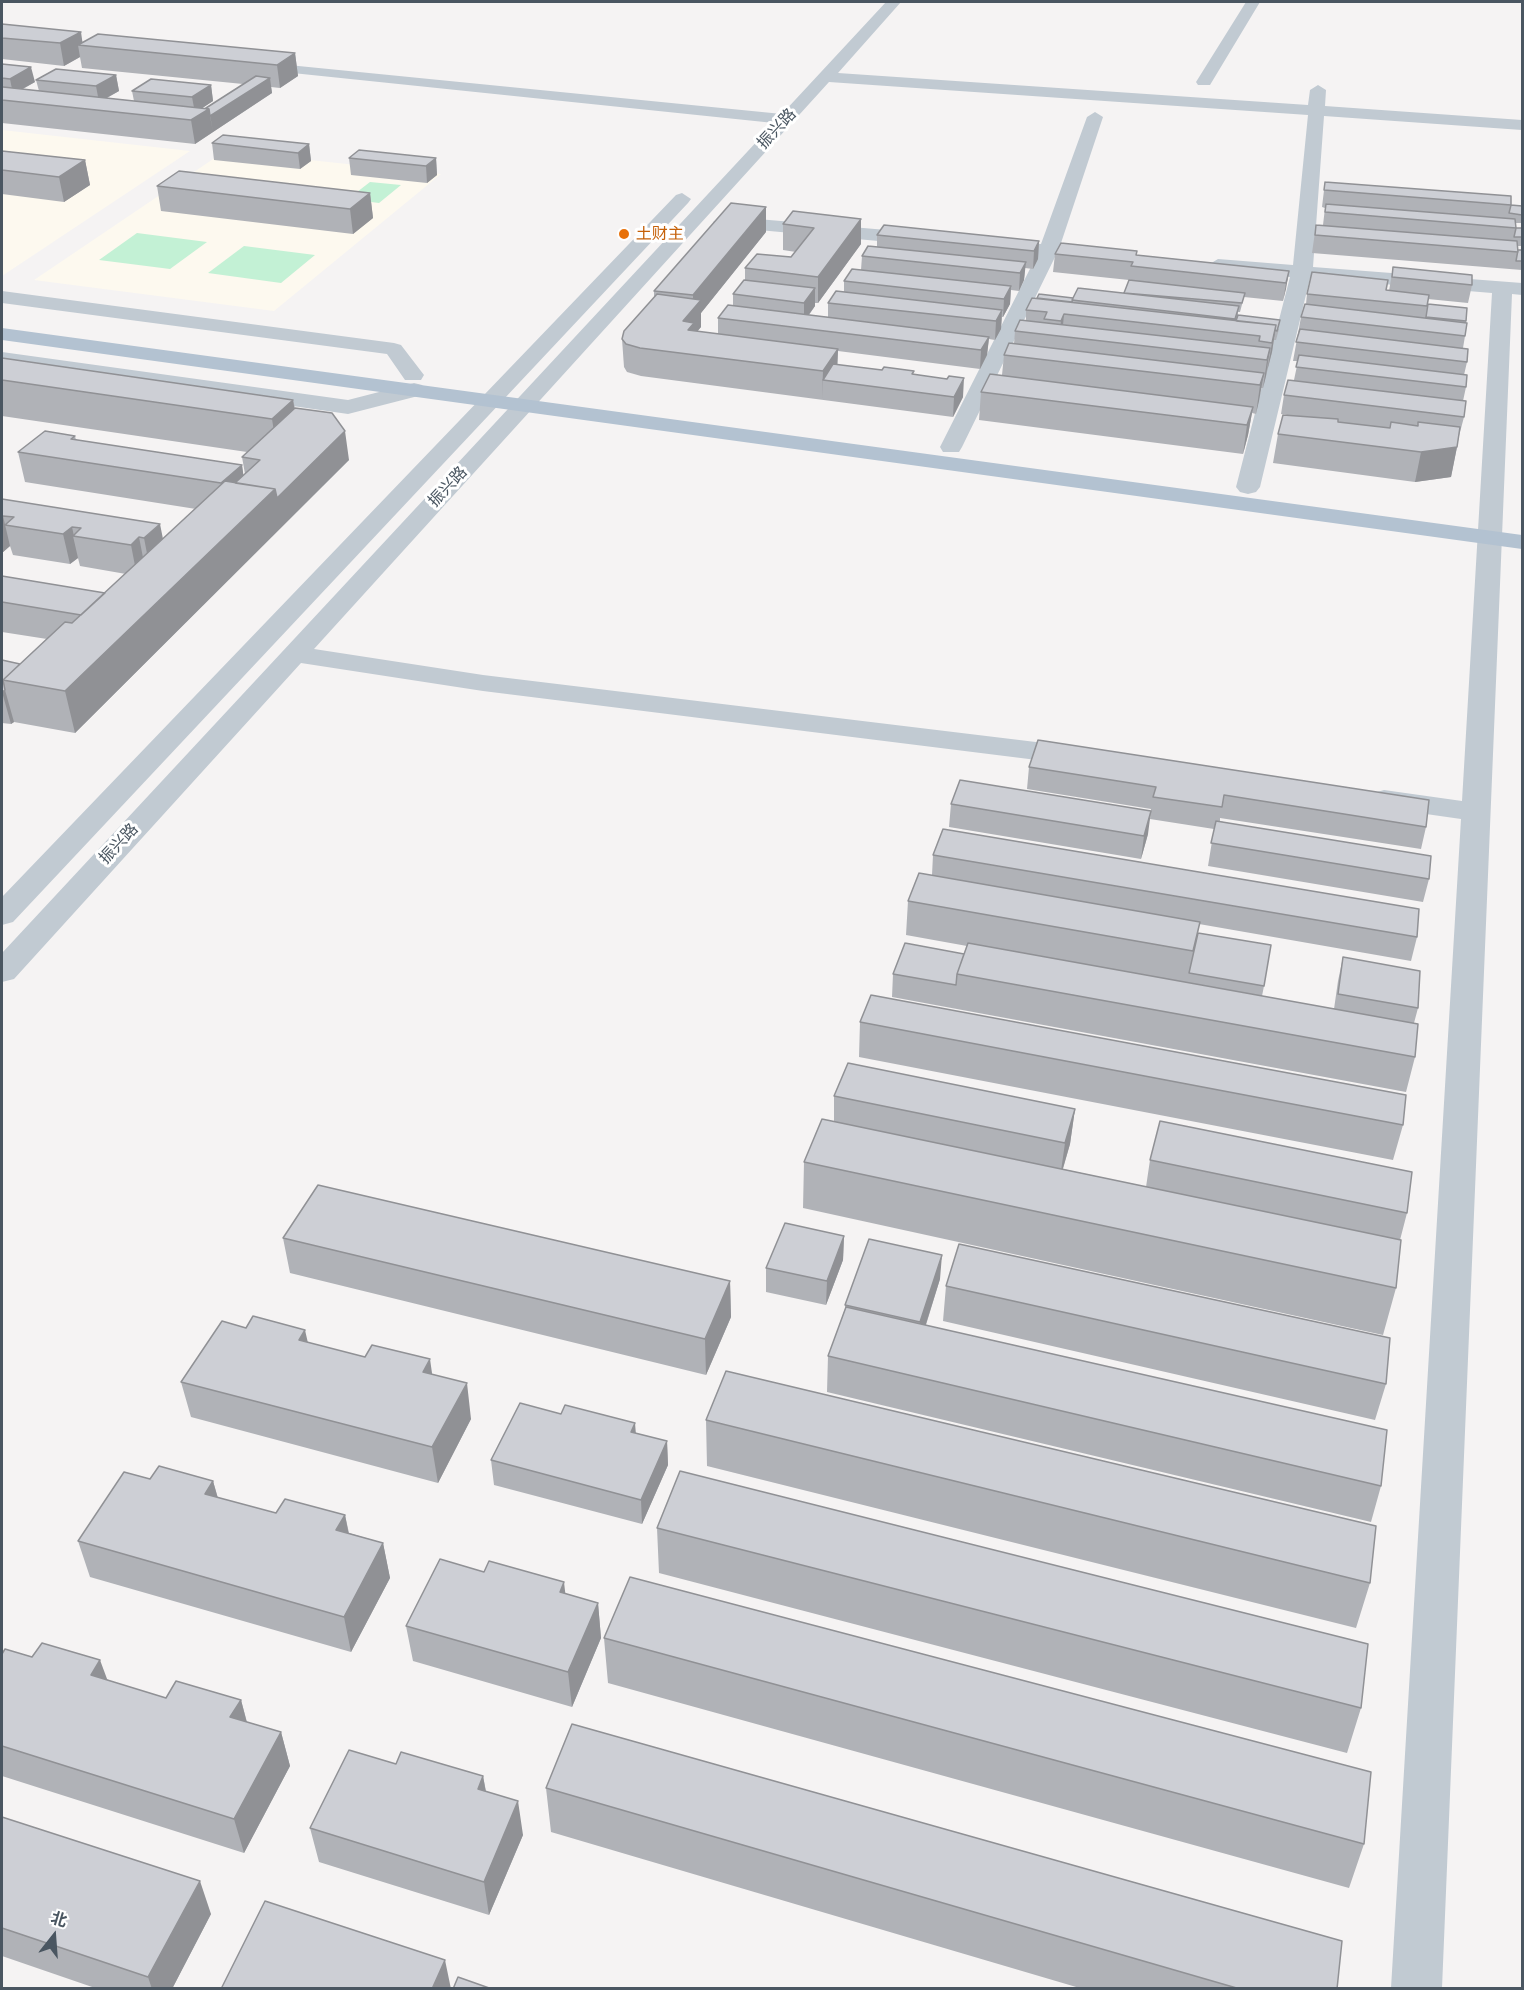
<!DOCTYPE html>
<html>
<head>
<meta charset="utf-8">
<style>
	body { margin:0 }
	#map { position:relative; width:1524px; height:1990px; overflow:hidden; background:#f5f3f3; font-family:"IBM Plex Sans","Noto Sans SC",sans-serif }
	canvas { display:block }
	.frame { position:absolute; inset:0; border:3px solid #4a5661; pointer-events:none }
	.north { position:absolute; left:24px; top:1906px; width:60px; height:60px; -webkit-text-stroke:4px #fff; paint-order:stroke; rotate:17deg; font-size:16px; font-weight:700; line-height:24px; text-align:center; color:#4a5661 }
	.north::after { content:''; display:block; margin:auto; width:21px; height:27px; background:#4a5661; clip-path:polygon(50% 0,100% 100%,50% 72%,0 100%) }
</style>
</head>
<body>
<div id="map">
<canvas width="1524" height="1990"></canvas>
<div class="frame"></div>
<div class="north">北</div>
</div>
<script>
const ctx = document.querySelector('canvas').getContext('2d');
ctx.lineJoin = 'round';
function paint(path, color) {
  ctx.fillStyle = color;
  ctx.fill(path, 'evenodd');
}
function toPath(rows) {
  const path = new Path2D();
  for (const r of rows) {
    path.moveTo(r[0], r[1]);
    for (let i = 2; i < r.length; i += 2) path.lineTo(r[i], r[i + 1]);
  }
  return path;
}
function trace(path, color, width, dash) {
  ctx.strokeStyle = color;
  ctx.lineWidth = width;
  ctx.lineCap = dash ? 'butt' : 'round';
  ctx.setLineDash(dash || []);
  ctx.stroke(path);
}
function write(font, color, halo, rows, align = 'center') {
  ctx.font = font + ' "IBM Plex Sans","Noto Sans SC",sans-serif';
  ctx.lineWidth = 6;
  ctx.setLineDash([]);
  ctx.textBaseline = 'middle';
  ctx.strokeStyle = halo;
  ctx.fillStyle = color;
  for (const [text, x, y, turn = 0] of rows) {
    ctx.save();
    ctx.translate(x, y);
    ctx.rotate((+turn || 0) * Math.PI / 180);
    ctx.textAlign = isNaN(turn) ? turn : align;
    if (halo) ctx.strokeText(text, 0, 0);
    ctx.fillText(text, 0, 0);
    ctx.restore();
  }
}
const commercial = toPath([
	[2,130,190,151,2,276],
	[225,151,441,174,274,311,34,280]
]);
const green = toPath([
	[370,182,401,185,379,203,348,199],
	[137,233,207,242,170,269,99,260],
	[244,246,315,255,281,283,208,273]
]);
const minor = toPath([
	[886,2,901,2,838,73,1308,105,1310,90,1318,85,1326,90,1325,106,1522,120,1522,130,1324,116,1313,267,1522,283,1522,295,1512,294,1442,1988,1391,1988,1461,819,1384,808,1374,805,1369,799,1374,793,1384,790,1462,801,1492,293,1310,278,1260,487,1256,492,1248,494,1240,492,1236,487,1290,277,1218,271,1208,265,1218,259,1293,265,1308,115,829,82,314,649,483,675,1077,747,1087,750,1091,756,1087,762,1077,765,483,691,301,663,14,979,2,982,2,953,774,123,254,69,246,64,248,61,782,114,886,2],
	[1246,2,1260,2,1210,85,1198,85,1196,82,1246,2],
	[1095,112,1103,117,1060,246,1101,249,1111,255,1101,261,1055,257,962,447,959,452,943,452,940,447,1037,255,994,252,984,246,994,240,1041,244,1087,117,1095,112],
	[682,193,691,199,688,203,13,922,2,925,2,897,676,195,682,193],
	[722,216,922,233,932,239,922,245,715,226,713,222,722,216],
	[2,291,394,343,401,345,424,375,421,380,405,380,387,354,2,303,2,291],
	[2,352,348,400,414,383,422,385,425,390,422,395,348,414,2,364,2,352]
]);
const major = toPath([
	[2,328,1522,535,1522,549,2,340,2,328]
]);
const wall = toPath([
	[2,24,83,42,295,53,298,76,280,88,271,87,272,93,195,144,2,123,2,64,35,82,23,89,39,91,36,80,116,75,119,91,107,98,134,101,132,91,211,85,213,101,202,108,206,108,243,84,82,68,80,57,64,66,2,59],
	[212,143,309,144,311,161,300,169,214,160],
	[2,151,85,160,90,185,64,202,2,194],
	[349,158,436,158,437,175,427,183,351,175],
	[1325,182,1522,206,1522,223,1516,223,1516,228,1522,228,1522,246,1518,246,1518,250,1522,250,1522,270,1312,253,1316,225,1323,225,1325,208,1322,207],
	[157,186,370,193,373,218,353,234,161,211],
	[861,219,861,244,818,303,815,303,815,306,809,315,828,317,828,303,844,292,844,281,861,270,862,256,877,247,877,235,1039,241,1038,259,1033,269,1025,268,1024,280,1019,291,1011,290,1010,304,1003,317,1002,317,1001,329,995,340,989,339,987,355,980,369,838,351,837,365,914,374,963,397,953,417,641,376,627,372,624,367,622,339,654,298,654,291,766,232,701,313,701,327,697,332,718,334,718,318,733,306,733,294,745,280,745,268,791,257,796,252,783,250,783,224],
	[1137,251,1137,255,1289,271,1283,301,1244,297,1240,312,1238,312,1238,315,1279,329,1276,340,1274,340,1272,352,1263,388,1261,388,1256,414,1252,413,1248,435,1243,454,979,420,981,392,1002,375,1004,355,1014,344,1015,331,1026,321,1026,310,1037,298,1073,298,1124,293,1129,280,1053,272,1055,254],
	[1393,267,1472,285,1468,303,1428,299,1428,304,1467,308,1465,336,1463,348,1467,362,1464,375,1466,387,1463,401,1464,417,1459,436,1457,447,1451,477,1415,482,1273,463,1278,434,1294,416,1281,414,1284,395,1294,380,1298,361,1293,361,1301,317,1306,304,1307,294,1389,291],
	[2,358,293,400,295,408,349,460,75,733,14,722,11,724,2,723,2,660,20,664,47,639,2,632,2,576,105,593,126,574,80,566,78,558,70,564,13,555,10,546,2,553,2,499,163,539,196,509,25,482,18,452,75,436,76,440,242,465,243,475,245,474,242,457,247,452,2,416],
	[1038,740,1426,827,1421,849,1220,818,1220,821,1429,879,1423,902,1208,866,1214,829,1150,819,1151,809,1027,789,1029,767],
	[951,804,1148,834,1141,859,949,827],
	[933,855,1417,937,1411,961,1199,924,1198,933,1264,986,1262,996,1334,1009,1338,981,1343,957,1418,1008,1414,1023,1415,1057,1406,1092,892,997,893,974,964,954,967,946,906,935,908,901,932,875],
	[860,1022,1403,1125,1393,1160,859,1057],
	[834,1096,1075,1109,1070,1144,1063,1169,1146,1187,1150,1160,1407,1213,1400,1240,1396,1288,1383,1335,803,1208,804,1162,834,1121],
	[844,1236,843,1260,826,1305,766,1292,766,1268],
	[283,1238,730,1281,731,1317,706,1375,290,1273],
	[940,1279,926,1325,1381,1486,1371,1522,827,1392,828,1356,845,1309,845,1305],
	[946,1286,1386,1384,1375,1420,943,1321],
	[308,1343,432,1374,471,1419,438,1483,191,1417,181,1382],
	[706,1420,1370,1583,1356,1628,707,1466],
	[636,1433,667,1441,668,1465,642,1524,494,1485,491,1460],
	[150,1479,213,1481,218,1498,276,1513,345,1515,349,1533,383,1543,390,1578,351,1652,90,1577,78,1541],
	[657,1528,1361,1708,1347,1753,659,1573],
	[484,1572,598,1603,601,1638,572,1707,413,1661,406,1626],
	[604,1638,1364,1844,1349,1888,608,1683],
	[2,1654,107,1680,166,1698,241,1700,247,1722,281,1732,290,1766,244,1853,2,1776],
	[396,1764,483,1776,486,1791,523,1835,489,1915,319,1862,310,1828],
	[546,1788,1337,1989,1083,1989,551,1832],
	[2,1817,211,1914,172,1989,98,1989,2,1956]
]);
const shadedWall = toPath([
	[81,32,83,46,78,45,80,57,64,66,60,43],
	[295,53,298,76,280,88,277,65],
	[31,67,35,82,13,94,10,79],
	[116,75,119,91,99,102,96,86],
	[270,78,272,93,213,132,210,116],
	[211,85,213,101,195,113,192,97],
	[209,109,213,132,195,144,191,120],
	[309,144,311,161,300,169,298,153],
	[436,158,437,175,427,183,426,166],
	[85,160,90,185,64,202,59,177],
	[370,193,373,218,353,234,350,209],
	[766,207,766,232,701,313,701,327,694,335,695,350,683,321,693,309,693,295],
	[861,219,861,244,818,303,818,277],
	[1039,241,1038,259,1033,269,1034,251],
	[1026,262,1024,280,1019,291,1020,273],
	[1289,271,1286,289,1283,301,1286,283],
	[1011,286,1010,304,1003,317,1004,299],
	[815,288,815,306,804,321,804,303],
	[1002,310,1001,329,995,340,996,321],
	[1064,314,1062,337,1059,336,1061,321],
	[1276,325,1272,352,1267,371,1272,343],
	[989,337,987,355,980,369,981,350],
	[1270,348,1266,376,1263,388,1267,360],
	[838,349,837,377,823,380,822,399,823,371],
	[1264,373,1259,401,1256,414,1260,385],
	[964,378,963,397,953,417,954,397],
	[293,400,299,437,278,457,272,419],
	[1253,407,1248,435,1243,454,1247,425],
	[345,431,349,460,75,733,65,691,275,489],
	[1457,447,1451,477,1415,482,1421,452],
	[242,465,246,493,226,513,221,483],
	[3,516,10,546,2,553,2,517],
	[160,524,166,554,150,569,144,538],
	[72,527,74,536,73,536,78,558,70,564,63,534],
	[139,537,145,568,137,576,131,545],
	[5,690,14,722,11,724,2,692],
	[1151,811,1148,834,1141,859,1144,836],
	[1075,1109,1070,1144,1060,1178,1065,1143],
	[844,1236,843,1260,826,1305,827,1281],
	[942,1255,940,1279,919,1346,920,1322],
	[730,1281,731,1317,706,1375,705,1339],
	[305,1330,313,1365,299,1340],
	[430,1359,435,1394,423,1372],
	[467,1383,471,1419,438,1483,432,1447],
	[635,1423,637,1447,631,1432],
	[667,1441,668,1465,642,1524,641,1500],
	[213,1481,223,1517,205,1494],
	[345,1515,352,1551,336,1530],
	[383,1543,390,1578,351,1652,344,1617],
	[564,1582,568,1617,560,1592],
	[598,1603,601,1638,572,1707,568,1672],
	[100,1660,113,1695,91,1675],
	[241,1700,250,1735,230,1717],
	[281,1732,290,1766,244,1853,234,1819],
	[483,1776,489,1810,478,1789],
	[518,1801,523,1835,489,1915,484,1882],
	[200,1881,211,1914,172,1989,152,1989,148,1977],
	[445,1960,451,1989,432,1989]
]);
const building = toPath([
	[2,24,81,32,60,43,2,38,2,24],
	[98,34,295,53,277,65,78,45,98,34],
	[2,64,31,67,10,79,2,78,2,64],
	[56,69,116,75,96,86,36,80,56,69],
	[256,76,270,78,210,116,209,109,206,108,256,76],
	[151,79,211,85,192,97,132,91,151,79],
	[2,87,3,87,209,109,191,120,2,100,2,87],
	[223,135,309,144,298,153,212,143,223,135],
	[359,150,436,158,426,166,349,158,359,150],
	[2,151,85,160,59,177,2,170,2,151],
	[179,171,370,193,350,209,157,186,179,171],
	[1325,182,1511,196,1511,205,1324,190,1325,182],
	[731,203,766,207,693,295,654,291,731,203],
	[1326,204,1515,219,1516,228,1325,212,1326,204],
	[1511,205,1522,206,1522,215,1509,213,1511,205],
	[793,211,861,219,818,277,745,268,757,254,791,257,814,228,783,224,793,211],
	[884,225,1039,241,1034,251,877,235,884,225],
	[1316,225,1517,241,1518,252,1315,235,1316,225],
	[1516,228,1522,228,1522,237,1514,237,1516,228],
	[1061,243,1137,251,1136,255,1289,271,1286,283,1131,266,1133,262,1055,254,1061,243],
	[868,246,1026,262,1020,273,862,256,868,246],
	[1518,250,1522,250,1522,261,1516,261,1518,250],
	[1393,267,1472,275,1472,285,1392,277,1393,267],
	[852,269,1011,286,1004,299,844,281,852,269],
	[1312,272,1388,280,1386,290,1429,295,1427,306,1307,294,1312,272],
	[744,280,815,288,804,303,733,294,744,280],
	[1129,280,1245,293,1242,303,1124,293,1129,280],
	[1078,288,1239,306,1235,319,1072,300,1078,288],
	[836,291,1002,310,996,321,828,303,836,291],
	[657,294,701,300,683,321,694,323,688,330,838,349,823,371,640,348,626,344,622,339,624,331,657,294],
	[1039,294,1073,298,1072,302,1037,298,1039,294],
	[1032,298,1276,325,1272,343,1259,341,1260,336,1064,314,1061,321,1044,319,1047,312,1026,310,1032,298],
	[1305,304,1467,323,1465,336,1301,317,1305,304],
	[1428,304,1467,308,1466,321,1426,317,1428,304],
	[728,305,989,337,981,350,718,318,728,305],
	[1238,315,1280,320,1277,331,1275,330,1276,325,1236,321,1238,315],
	[1020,320,1270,348,1267,360,1015,331,1020,320],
	[1300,329,1468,349,1467,362,1296,342,1300,329],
	[1009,343,1264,373,1260,385,1004,355,1009,343],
	[1299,355,1467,375,1466,387,1296,367,1299,355],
	[2,358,293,400,272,419,2,380,2,358],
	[833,364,882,370,884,367,914,371,912,374,947,379,949,376,964,378,954,397,823,380,833,364],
	[990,374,1253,407,1247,425,981,392,990,374],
	[1288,380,1466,401,1464,417,1284,395,1288,380],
	[295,408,332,413,345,431,277,498,275,489,235,483,260,460,242,457,295,408],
	[1283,415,1338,419,1338,422,1390,428,1391,422,1418,426,1418,422,1460,427,1457,447,1421,452,1278,434,1283,415],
	[45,431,75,436,71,439,242,465,221,483,18,452,45,431],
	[225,481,275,489,65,691,3,680,65,622,72,623,225,481],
	[2,499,160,524,144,538,139,537,131,545,73,536,81,528,72,527,63,534,5,525,14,517,3,516,2,517,2,499],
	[2,576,105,593,81,615,2,602,2,576],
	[2,660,20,664,3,680,5,690,2,692,2,660],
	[1038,740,1429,800,1426,827,1224,795,1222,807,1153,797,1156,787,1029,767,1038,740],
	[960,780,1151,811,1144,836,951,804,960,780],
	[1216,821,1431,856,1429,879,1211,843,1216,821],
	[943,829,1419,909,1417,937,933,855,943,829],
	[919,873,1200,922,1193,951,908,901,919,873],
	[1198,933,1271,945,1264,986,1189,973,1198,933],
	[905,943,964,954,957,974,956,985,893,974,905,943],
	[968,943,1418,1024,1415,1057,957,974,968,943],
	[1343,957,1420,971,1418,1008,1338,994,1343,957],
	[871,995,1406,1095,1403,1125,860,1022,871,995],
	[848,1063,1075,1109,1065,1143,834,1096,848,1063],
	[822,1119,1401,1240,1396,1288,804,1162,822,1119],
	[1160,1121,1412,1172,1407,1213,1150,1160,1160,1121],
	[318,1185,730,1281,705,1339,283,1238,318,1185],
	[785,1223,844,1236,827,1281,766,1268,785,1223],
	[869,1239,942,1255,920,1322,845,1305,869,1239],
	[959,1244,1390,1338,1386,1384,946,1286,959,1244],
	[846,1307,1387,1430,1381,1486,828,1356,846,1307],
	[253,1316,305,1330,299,1340,365,1357,372,1345,430,1359,423,1372,467,1383,432,1447,181,1382,222,1321,246,1328,253,1316],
	[726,1371,1376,1526,1370,1583,706,1420,726,1371],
	[520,1403,561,1414,565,1405,635,1423,631,1432,667,1441,641,1500,491,1460,520,1403],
	[159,1466,213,1481,205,1494,276,1513,285,1499,345,1515,336,1530,383,1543,344,1617,78,1541,124,1472,150,1479,159,1466],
	[680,1471,1368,1644,1361,1708,657,1528,680,1471],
	[440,1559,484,1572,489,1561,564,1582,560,1592,598,1603,568,1672,406,1626,440,1559],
	[630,1577,1371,1772,1364,1844,604,1638,630,1577],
	[42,1643,100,1660,91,1675,166,1698,176,1681,241,1700,230,1717,281,1732,234,1819,2,1746,2,1654,5,1649,32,1657,42,1643],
	[572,1724,1342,1941,1337,1989,1240,1989,546,1788,572,1724],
	[349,1750,396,1764,401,1752,483,1776,478,1789,518,1801,484,1882,310,1828,349,1750],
	[2,1817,200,1881,148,1977,2,1928,2,1817],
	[265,1901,445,1960,432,1989,221,1989,265,1901],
	[458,1977,492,1989,453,1989,458,1977]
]);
const markers = [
	[624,234,6,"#e8710a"]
];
const farStreetnames = [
	["振兴路",777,129,-47],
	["振兴路",448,487,-47],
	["振兴路",119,844,-47]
];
const farFoodnames = [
	["土财主",636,234]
];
paint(commercial, '#fdf9ef');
paint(green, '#c3f1d5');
paint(minor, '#c1cad2');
paint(major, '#b3c2d1');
paint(wall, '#b0b2b7');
paint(shadedWall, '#909195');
paint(building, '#cdcfd5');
trace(building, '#909195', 1.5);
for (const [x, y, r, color] of markers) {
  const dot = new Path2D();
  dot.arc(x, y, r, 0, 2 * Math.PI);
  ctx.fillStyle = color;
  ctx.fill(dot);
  trace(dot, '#fff', 2);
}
write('16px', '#4a5661', '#fff', farStreetnames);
write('16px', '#c56008', '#fff', farFoodnames, 'left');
</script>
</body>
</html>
